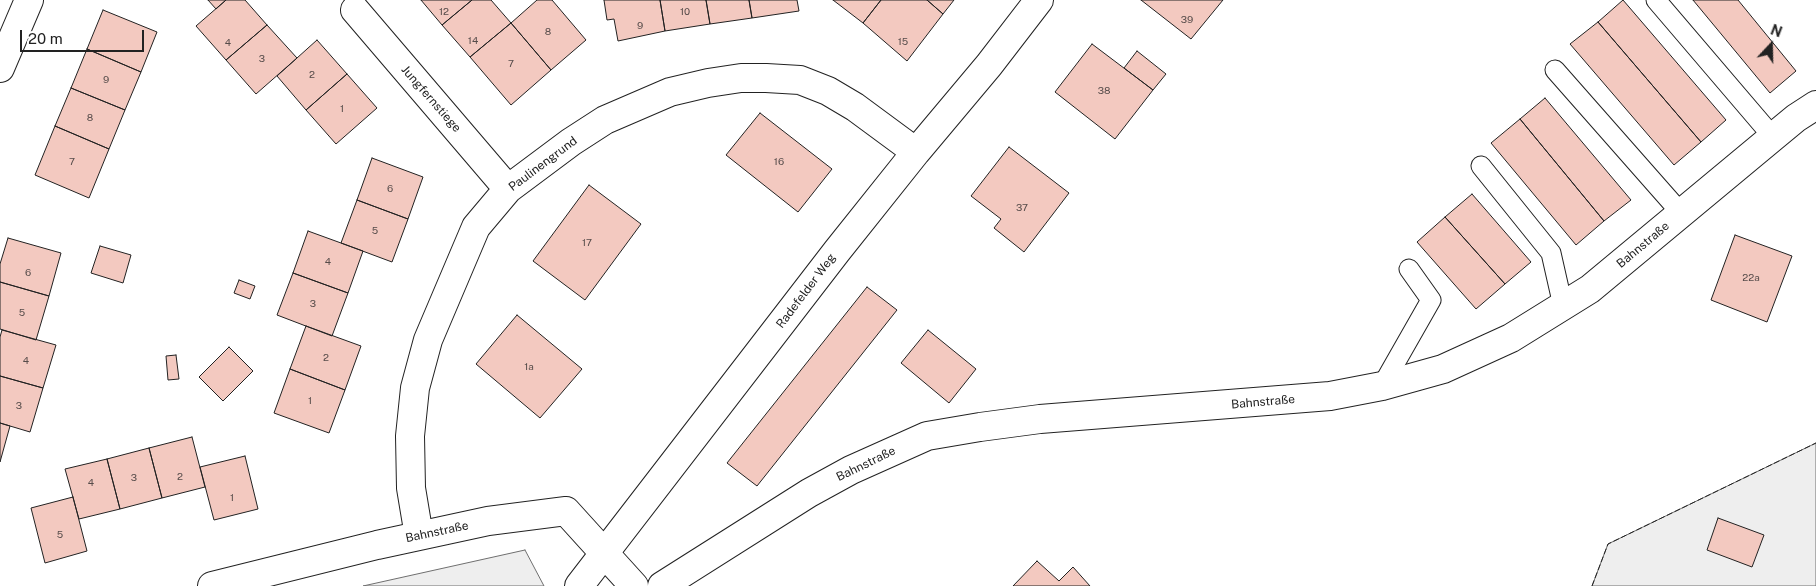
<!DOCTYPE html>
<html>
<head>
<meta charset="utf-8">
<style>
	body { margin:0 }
	#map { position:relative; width:1816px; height:586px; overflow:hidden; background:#fff; font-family:"Public Sans",sans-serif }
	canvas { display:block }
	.north { position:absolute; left:1746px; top:20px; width:50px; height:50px; -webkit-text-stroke:4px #fff; paint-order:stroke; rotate:21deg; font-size:14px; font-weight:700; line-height:20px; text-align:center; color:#222 }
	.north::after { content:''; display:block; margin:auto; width:18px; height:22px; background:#222; clip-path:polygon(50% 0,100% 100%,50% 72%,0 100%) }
	.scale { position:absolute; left:20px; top:30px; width:124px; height:22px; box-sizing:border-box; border:2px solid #222; border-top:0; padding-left:6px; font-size:15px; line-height:18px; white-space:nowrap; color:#222; -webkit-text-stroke:4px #fff; paint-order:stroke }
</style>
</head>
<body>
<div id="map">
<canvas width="1816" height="586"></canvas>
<div class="north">N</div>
<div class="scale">20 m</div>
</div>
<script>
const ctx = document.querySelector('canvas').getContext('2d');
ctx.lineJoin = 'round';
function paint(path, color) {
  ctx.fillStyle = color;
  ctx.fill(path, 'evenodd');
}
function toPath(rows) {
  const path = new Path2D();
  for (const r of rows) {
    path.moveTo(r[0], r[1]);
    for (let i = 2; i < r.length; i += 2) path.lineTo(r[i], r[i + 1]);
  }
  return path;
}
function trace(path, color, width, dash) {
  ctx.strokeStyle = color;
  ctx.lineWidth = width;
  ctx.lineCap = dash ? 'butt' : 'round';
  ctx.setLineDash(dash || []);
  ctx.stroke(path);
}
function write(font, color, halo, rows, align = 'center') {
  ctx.font = font + ' "Public Sans",sans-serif';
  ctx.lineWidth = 4;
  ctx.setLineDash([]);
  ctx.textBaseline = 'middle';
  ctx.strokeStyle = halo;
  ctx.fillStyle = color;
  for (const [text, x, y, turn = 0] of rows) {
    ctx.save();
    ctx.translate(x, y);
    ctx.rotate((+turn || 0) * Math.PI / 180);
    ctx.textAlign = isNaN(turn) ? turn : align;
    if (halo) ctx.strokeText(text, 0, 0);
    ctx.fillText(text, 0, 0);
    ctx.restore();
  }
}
const green = toPath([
	[1816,443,1816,586,1592,586,1608,544,1816,443],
	[525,550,544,586,363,586,525,550]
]);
const building = toPath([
	[208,0,226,0,216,9,208,0],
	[226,0,245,0,267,25,226,60,196,26,226,0],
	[421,0,472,0,442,25,421,0],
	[472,0,491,0,511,23,470,57,442,25,472,0],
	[537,0,552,0,586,40,551,70,511,23,537,0],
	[604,0,660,0,665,31,618,41,614,19,607,20,604,0],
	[660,0,706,0,710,24,665,31,660,0],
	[706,0,749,0,752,18,710,24,706,0],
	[749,0,797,0,799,11,752,18,749,0],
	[833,0,881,0,863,23,833,0],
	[881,0,927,0,943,14,907,61,863,23,881,0],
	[927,0,954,0,943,14,927,0],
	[1141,0,1223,0,1191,39,1141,0],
	[1623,0,1726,120,1701,142,1598,22,1623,0],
	[1693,0,1738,0,1796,71,1770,93,1693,0],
	[103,10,157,32,141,72,87,49,103,10],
	[1598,22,1701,142,1674,165,1570,44,1598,22],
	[511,23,551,70,511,105,470,57,511,23],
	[267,25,297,58,256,94,226,60,267,25],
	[317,40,347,74,306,110,277,76,317,40],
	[1092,44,1153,90,1115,139,1055,92,1092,44],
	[87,49,141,72,125,110,71,88,87,49],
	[1137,51,1166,74,1153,90,1124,68,1137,51],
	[347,74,377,108,336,144,306,110,347,74],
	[71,88,125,110,109,149,55,126,71,88],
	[1545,98,1631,200,1604,221,1520,119,1545,98],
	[760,113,832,169,798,212,726,155,760,113],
	[1520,119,1604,221,1576,245,1491,143,1520,119],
	[55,126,109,149,89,198,35,175,55,126],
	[1009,147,1069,193,1024,252,994,228,1001,219,971,196,1009,147],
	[372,158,423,177,408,219,357,200,372,158],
	[589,185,641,224,585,300,533,261,589,185],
	[1472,194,1531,262,1505,284,1445,217,1472,194],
	[357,200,408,219,392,262,341,243,357,200],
	[1445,217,1505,284,1476,309,1417,242,1445,217],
	[308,231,363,251,348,293,293,273,308,231],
	[1735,235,1792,256,1767,322,1711,300,1735,235],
	[8,238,61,253,49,296,0,282,0,264,8,238],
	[100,246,131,255,123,283,91,273,100,246],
	[293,273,348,293,332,336,277,315,293,273],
	[239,280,255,286,250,299,234,293,239,280],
	[0,282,49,296,36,340,0,329,0,282],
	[867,287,897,310,757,486,727,463,867,287],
	[517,315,582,369,540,418,476,364,517,315],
	[306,326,361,346,345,390,290,369,306,326],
	[2,330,56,345,43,388,0,376,0,337,2,330],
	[928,330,976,369,949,403,901,363,928,330],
	[229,347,253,371,223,401,199,377,229,347],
	[176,355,179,379,168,380,166,356,176,355],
	[290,369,345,390,329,433,274,413,290,369],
	[0,376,43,388,30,432,0,423,0,376],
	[0,423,10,426,0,462,0,423],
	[192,437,205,487,162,498,149,448,192,437],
	[149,448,162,498,120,509,107,459,149,448],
	[245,456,258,509,214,520,200,467,245,456],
	[107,459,120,509,79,519,65,469,107,459],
	[73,497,87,551,45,563,31,508,73,497],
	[1718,518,1764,535,1752,567,1707,550,1718,518],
	[1037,561,1059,581,1073,567,1090,586,1013,586,1037,561]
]);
const lane = toPath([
	[1656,0,1773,137],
	[1555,70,1681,213],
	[1481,166,1551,253,1563,306],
	[1382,386,1431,300,1409,269]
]);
const street = toPath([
	[355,10,508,189],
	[0,68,29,0],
	[419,536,411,488,410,436,415,388,428,340,476,227,508,189,571,142,605,120,670,92,708,83,741,78,766,78,800,80,828,91,855,107,916,152],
	[212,586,377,545,488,521,566,511,634,586],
	[579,586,837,251,916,152,989,65,1039,0],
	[662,586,809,493,851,470,927,436,980,427,1040,419,1330,396,1382,386,1443,369,1511,338,1590,289,1773,137,1796,118,1816,105]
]);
const fence = toPath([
	[1592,586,1608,544,1816,443]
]);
const numberNames = [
	["12",444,12],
	["10",685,12],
	["39",1187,20],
	["9",640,26],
	["8",548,32],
	["14",473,41],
	["15",903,42],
	["4",228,43],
	["3",262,59],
	["7",511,64],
	["2",312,75],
	["9",106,80],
	["38",1104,91],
	["1",342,109],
	["8",90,118],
	["7",72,162],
	["16",779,162],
	["6",390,189],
	["37",1022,208],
	["5",375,231],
	["17",587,243],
	["4",328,262],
	["6",28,273],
	["22a",1751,278],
	["3",313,304],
	["5",22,313],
	["2",326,358],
	["4",26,361],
	["1a",529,367],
	["1",310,401],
	["3",19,406],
	["2",180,477],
	["3",134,478],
	["4",91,483],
	["1",232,498],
	["5",60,535]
];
const streetNames = [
	["Jungfernstiege",431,99,49],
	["Paulinengrund",543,164,-37],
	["Bahnstraße",1643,245,-40],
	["Radefelder Weg",806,291,-53],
	["Bahnstraße",1263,402,-5],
	["Bahnstraße",866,464,-26],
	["Bahnstraße",437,532,-12]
];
paint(green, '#eee');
trace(green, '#6f6f6f', 1);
paint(building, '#f3c9c0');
trace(building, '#222', 1);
trace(lane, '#222', 21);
trace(street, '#222', 30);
trace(lane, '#fff', 19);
trace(street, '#fff', 28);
trace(fence, '#222', 1, [6, 2.5]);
write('10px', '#564c4a', null, numberNames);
write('12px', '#222', '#fff', streetNames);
</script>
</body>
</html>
